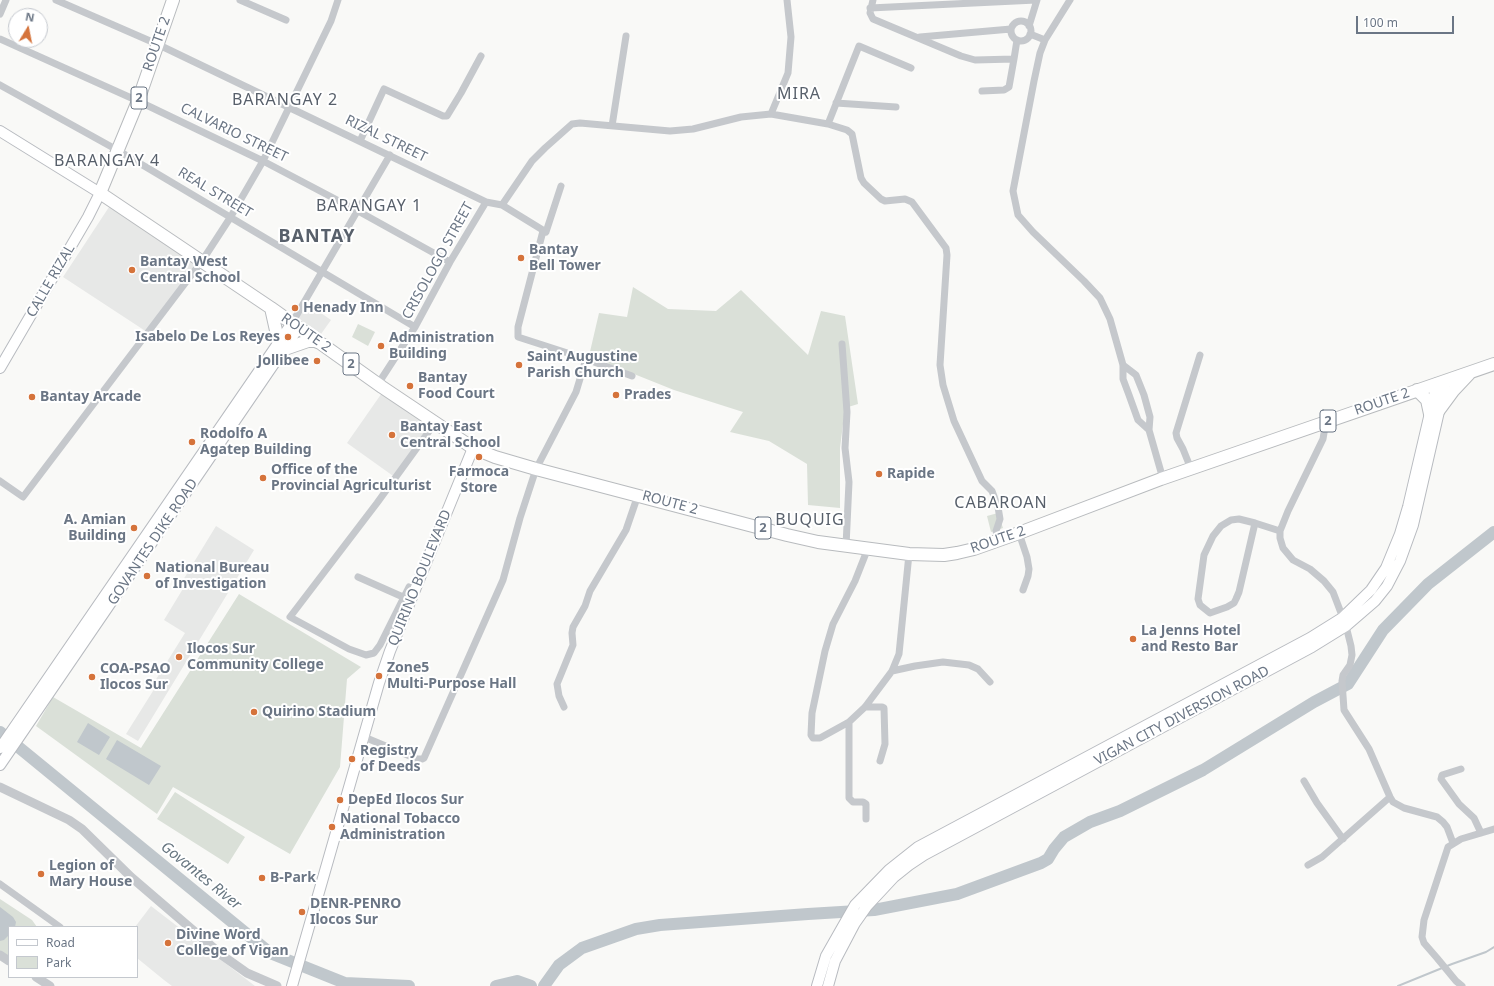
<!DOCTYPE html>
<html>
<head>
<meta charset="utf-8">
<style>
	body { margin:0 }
	#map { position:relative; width:1494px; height:986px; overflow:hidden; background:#f9f9f7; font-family:"Noto Sans",sans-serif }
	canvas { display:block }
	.legend { position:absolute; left:8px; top:926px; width:130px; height:52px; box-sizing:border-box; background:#fff; border:1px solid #c4c8ce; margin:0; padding:5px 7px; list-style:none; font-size:12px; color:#6b7685 }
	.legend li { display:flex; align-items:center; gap:8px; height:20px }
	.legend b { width:20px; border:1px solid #c4c8ce }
	.north { position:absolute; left:8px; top:8px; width:40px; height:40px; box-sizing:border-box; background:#fff; border:1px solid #c4c8ce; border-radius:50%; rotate:10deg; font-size:11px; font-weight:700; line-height:16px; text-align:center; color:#6b7685 }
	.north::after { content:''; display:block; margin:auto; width:14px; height:18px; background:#d5733b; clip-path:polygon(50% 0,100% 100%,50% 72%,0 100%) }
	.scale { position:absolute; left:1356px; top:16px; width:98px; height:18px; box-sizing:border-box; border:2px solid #6b7685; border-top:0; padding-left:5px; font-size:12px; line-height:14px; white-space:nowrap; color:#6b7685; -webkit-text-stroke:3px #fff; paint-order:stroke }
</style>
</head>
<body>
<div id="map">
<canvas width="1494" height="986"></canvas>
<ul class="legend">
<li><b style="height:5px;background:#fff"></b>Road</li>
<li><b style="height:11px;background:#dae0d8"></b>Park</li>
</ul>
<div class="north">N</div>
<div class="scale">100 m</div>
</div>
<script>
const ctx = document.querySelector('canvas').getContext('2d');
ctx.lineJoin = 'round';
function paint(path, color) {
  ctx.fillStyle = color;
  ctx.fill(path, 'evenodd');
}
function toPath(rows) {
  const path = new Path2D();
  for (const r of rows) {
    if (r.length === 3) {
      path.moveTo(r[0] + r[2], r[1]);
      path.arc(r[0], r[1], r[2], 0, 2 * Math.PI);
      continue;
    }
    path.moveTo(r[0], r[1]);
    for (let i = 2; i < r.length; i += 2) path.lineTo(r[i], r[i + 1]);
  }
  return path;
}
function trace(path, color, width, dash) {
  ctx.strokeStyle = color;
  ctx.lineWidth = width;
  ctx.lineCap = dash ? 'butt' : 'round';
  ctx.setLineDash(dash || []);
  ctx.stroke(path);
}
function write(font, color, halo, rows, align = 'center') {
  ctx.font = font + ' "Noto Sans",sans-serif';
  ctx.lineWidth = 4;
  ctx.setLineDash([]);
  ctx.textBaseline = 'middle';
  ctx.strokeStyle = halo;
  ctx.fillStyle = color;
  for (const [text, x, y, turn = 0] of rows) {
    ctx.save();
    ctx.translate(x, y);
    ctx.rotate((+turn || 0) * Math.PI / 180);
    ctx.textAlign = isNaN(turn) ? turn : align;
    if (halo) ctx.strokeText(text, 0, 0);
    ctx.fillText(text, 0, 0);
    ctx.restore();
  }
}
const built = toPath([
	[111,204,201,264,150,334,63,277],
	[308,304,331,320,321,334,298,318],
	[384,390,437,426,396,478,347,443],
	[216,526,254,550,138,741,126,734,158,683,155,681,185,633,164,620,184,587,180,585],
	[151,906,255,986,172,986,164,980,137,958,137,927,135,927]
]);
const green = toPath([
	[633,287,668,309,716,311,741,290,808,355,821,311,845,316,858,404,845,408,840,448,840,508,808,505,807,464,769,441,730,432,743,412,674,390,589,356,599,313,627,317],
	[358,324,375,332,368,346,352,337],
	[998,513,1003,528,991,532,987,516],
	[239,594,361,667,347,679,340,767,290,854,173,787,157,814,36,726,53,697,141,748],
	[175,792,245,837,228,864,157,819],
	[0,899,32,920,37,927,9,927,9,956,0,951]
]);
const water = toPath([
	[88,723,110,737,99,755,77,742],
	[117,740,161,766,149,785,106,759],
	[0,907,13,917,16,922,15,927,9,927,8,936,4,940,0,941]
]);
const stream = toPath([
	[1398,986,1452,964,1486,952,1494,947]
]);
const river = toPath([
	[0,732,270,953,345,983,409,986],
	[496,986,517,981,531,986],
	[544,986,559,965,582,948,636,929,660,925,808,914,874,910,957,894,1041,863,1048,859,1054,849,1064,837,1090,822,1120,811,1203,770,1314,702,1348,684,1383,630,1428,584,1494,532]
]);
const minor = toPath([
	[56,0,157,44,486,202],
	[240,0,286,20],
	[873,0,870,13,873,19,961,56,975,60,1014,59,1017,40],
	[870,8,1036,0],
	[0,14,6,0],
	[1021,31,10],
	[1029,26,1037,0],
	[1030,34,1045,40,1040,53,1034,81,1013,191,1018,215,1033,232,1084,281,1100,298,1110,319,1123,365,1123,379,1129,395,1138,420,1149,430],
	[920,37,1011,29],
	[0,39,138,101,263,161,358,211,450,262],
	[1045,40,1070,0],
	[0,85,119,151,415,327],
	[982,91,1004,90,1009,87,1014,59],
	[836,103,896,107],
	[771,114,788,73,791,37,787,0],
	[828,124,859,46,911,68],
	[612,126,626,36],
	[360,141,384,89,443,116,447,116,461,93,481,56],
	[502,205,546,232,561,186],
	[543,231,518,327,518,337,586,359,632,376],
	[292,323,390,155],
	[842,344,847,412,845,448,849,482,846,546],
	[1123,365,1136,375,1144,395,1150,417,1149,430,1163,479],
	[378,384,415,327,450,262,486,202,502,205,532,161,545,148,572,124,580,123,670,131,693,129,741,117,771,114,828,124,847,130,852,134,861,178,864,183,881,199,885,201,905,199,912,202,946,248,947,255,940,365,943,385,954,421,982,481,992,491,998,507,1000,519,996,531,999,541],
	[1326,421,1323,439,1288,511,1280,531,1280,538,1283,548,1293,560,1310,569,1324,581,1333,592,1346,626,1351,646,1352,655,1350,665,1343,675,1342,681,1344,710,1369,749,1390,797,1393,802,1404,808,1437,817,1443,822,1447,827,1453,843],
	[1191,469,1183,449,1177,438,1176,433,1200,355],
	[0,481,23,497,202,261,230,218,263,161,331,21,338,0],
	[1255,523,1239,592,1236,599,1234,603,1227,607,1210,613,1200,605,1198,599,1204,555,1213,536,1221,526,1231,520,1239,519,1255,523,1280,531],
	[1019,533,1027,557,1029,569,1028,576,1023,590],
	[868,548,855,581,833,624,825,651,812,713,811,735,813,738,820,738,849,722,865,707,892,671,899,654,909,554],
	[358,577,403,597],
	[409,587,380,645,374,653,366,655,349,649,290,617,377,503,435,423],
	[892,671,915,666,943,662,969,665,978,669,990,682],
	[564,707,559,696,557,684,573,645,572,633,573,627,585,606,590,591,626,530,638,495],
	[865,707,882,707,884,708,885,744,880,761],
	[849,722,849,798,853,802,863,802,866,804,866,819],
	[364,737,417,759,422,759,424,758,503,580,520,518,536,469,576,392,586,359],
	[1461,769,1442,775,1441,779,1459,804,1474,818,1481,833],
	[1304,781,1317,803,1343,839],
	[1308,865,1322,857,1390,797],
	[0,884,60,927],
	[1462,986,1456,981,1437,958,1424,943,1422,937,1424,920,1448,847,1461,839,1494,829]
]);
const tertiary = toPath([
	[0,787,69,820,82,829,131,877,223,956,247,973,277,986],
	[0,955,9,961],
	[36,977,50,986]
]);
const secondary = toPath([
	[0,131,100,193,88,217,0,368],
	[0,748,292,323],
	[0,765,299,327],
	[292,986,379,683,390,651,473,448],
	[817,986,826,956,855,905,889,870,918,847,1310,638,1342,618,1371,590,1386,568,1400,534,1408,507,1437,383],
	[828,986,835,961,855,923,867,906,894,877,909,865,924,855,1312,647,1346,626,1375,601,1387,586,1400,561,1413,525,1446,381]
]);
const trunk = toPath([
	[173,0,138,101,100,193,271,308,382,387,473,448,495,457,536,469,787,535,818,542,909,554,944,555,957,553,974,549,1019,533,1161,479,1494,364],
	[271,308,279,344],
	[285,349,308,341,315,341,320,343],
	[1417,390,1427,400,1430,414],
	[1439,410,1453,391,1469,374]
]);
const markers = [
	[521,258,4,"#d5733b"],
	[132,270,4,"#d5733b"],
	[295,308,4,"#d5733b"],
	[288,337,4,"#d5733b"],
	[381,346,4,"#d5733b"],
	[317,361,4,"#d5733b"],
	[519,365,4,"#d5733b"],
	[410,386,4,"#d5733b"],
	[616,395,4,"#d5733b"],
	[32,397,4,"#d5733b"],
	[392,435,4,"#d5733b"],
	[192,442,4,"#d5733b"],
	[479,457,4,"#d5733b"],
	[879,474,4,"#d5733b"],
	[263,478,4,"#d5733b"],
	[134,528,4,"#d5733b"],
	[147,576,4,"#d5733b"],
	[1133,639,4,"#d5733b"],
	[179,657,4,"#d5733b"],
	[379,676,4,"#d5733b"],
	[92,677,4,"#d5733b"],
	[254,712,4,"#d5733b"],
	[352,759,4,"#d5733b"],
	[340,800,4,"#d5733b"],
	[332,827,4,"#d5733b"],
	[41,874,4,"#d5733b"],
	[262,878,4,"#d5733b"],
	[302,912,4,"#d5733b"],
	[168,943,4,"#d5733b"]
];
const shields = [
	[139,98,16],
	[351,364,16],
	[1328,421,16],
	[763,528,16]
];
const shieldNames = [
	["2",139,98],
	["2",351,364],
	["2",1328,421],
	["2",763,528]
];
const streetNames = [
	["ROUTE 2",157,44,-71],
	["CALVARIO STREET",234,133,26],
	["RIZAL STREET",386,139,26],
	["REAL STREET",215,193,31],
	["CRISOLOGO STREET",438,261,-61],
	["CALLE RIZAL",51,281,-60],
	["ROUTE 2",306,333,35],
	["ROUTE 2",1382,402,-19],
	["ROUTE 2",670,503,15],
	["ROUTE 2",998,540,-19],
	["GOVANTES DIKE ROAD",153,542,-56],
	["QUIRINO BOULEVARD",420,578,-68],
	["VIGAN CITY DIVERSION ROAD",1182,716,-28]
];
const poiNames = [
	["Bantay",529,250],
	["Bell Tower",529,266],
	["Bantay West",140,262],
	["Central School",140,278],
	["Henady Inn",303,308],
	["Isabelo De Los Reyes",280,337,"right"],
	["Administration",389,338],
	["Building",389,354],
	["Saint Augustine",527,357],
	["Parish Church",527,373],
	["Jollibee",309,361,"right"],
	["Bantay",418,378],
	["Food Court",418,394],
	["Prades",624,395],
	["Bantay Arcade",40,397],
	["Bantay East",400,427],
	["Central School",400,443],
	["Rodolfo A",200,434],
	["Agatep Building",200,450],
	["Office of the",271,470],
	["Provincial Agriculturist",271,486],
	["Farmoca",479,472,"center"],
	["Store",479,488,"center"],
	["Rapide",887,474],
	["A. Amian",126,520,"right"],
	["Building",126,536,"right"],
	["National Bureau",155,568],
	["of Investigation",155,584],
	["La Jenns Hotel",1141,631],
	["and Resto Bar",1141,647],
	["Ilocos Sur",187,649],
	["Community College",187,665],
	["Zone5",387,668],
	["Multi-Purpose Hall",387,684],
	["COA-PSAO",100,669],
	["Ilocos Sur",100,685],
	["Quirino Stadium",262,712],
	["Registry",360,751],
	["of Deeds",360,767],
	["DepEd Ilocos Sur",348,800],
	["National Tobacco",340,819],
	["Administration",340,835],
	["Legion of",49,866],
	["Mary House",49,882],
	["B-Park",270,878],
	["DENR-PENRO",310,904],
	["Ilocos Sur",310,920],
	["Divine Word",176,935],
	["College of Vigan",176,951]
];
const waterNames = [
	["Govantes River",201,876,39]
];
const quarterNames = [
	["MIRA",799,94],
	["BARANGAY 2",285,100],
	["BARANGAY 4",107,161],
	["BARANGAY 1",369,206],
	["CABAROAN",1001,503],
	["BUQUIG",810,520]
];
const districtNames = [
	["BANTAY",317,237]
];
paint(built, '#e7e8e7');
paint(green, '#dae0d8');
paint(water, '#c0c7cc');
trace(stream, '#c0c7cc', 2);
trace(river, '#c0c7cc', 12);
trace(secondary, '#b8bbc0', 12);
trace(trunk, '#b8bbbe', 14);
trace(minor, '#c5c8cc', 7);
trace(tertiary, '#c5c8cc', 9);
trace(secondary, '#fff', 10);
trace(trunk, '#fff', 12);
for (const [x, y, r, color] of markers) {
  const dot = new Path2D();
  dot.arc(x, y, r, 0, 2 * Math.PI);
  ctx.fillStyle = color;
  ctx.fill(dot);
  trace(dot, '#fff', 1.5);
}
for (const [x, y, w] of shields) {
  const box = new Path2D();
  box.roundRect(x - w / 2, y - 11, w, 22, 3);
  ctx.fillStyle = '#fff';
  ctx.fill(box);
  trace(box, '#6b7685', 1);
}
write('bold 13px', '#6b7685', null, shieldNames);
write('14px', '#6b7685', '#fff', streetNames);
write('bold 14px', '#6b7685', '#fff', poiNames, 'left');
write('italic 15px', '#677680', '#fff', waterNames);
ctx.letterSpacing = '1px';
write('16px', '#58606b', '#fff', quarterNames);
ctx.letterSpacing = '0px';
ctx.letterSpacing = '1px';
write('bold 18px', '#58606b', '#fff', districtNames);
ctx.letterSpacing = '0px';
</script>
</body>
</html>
